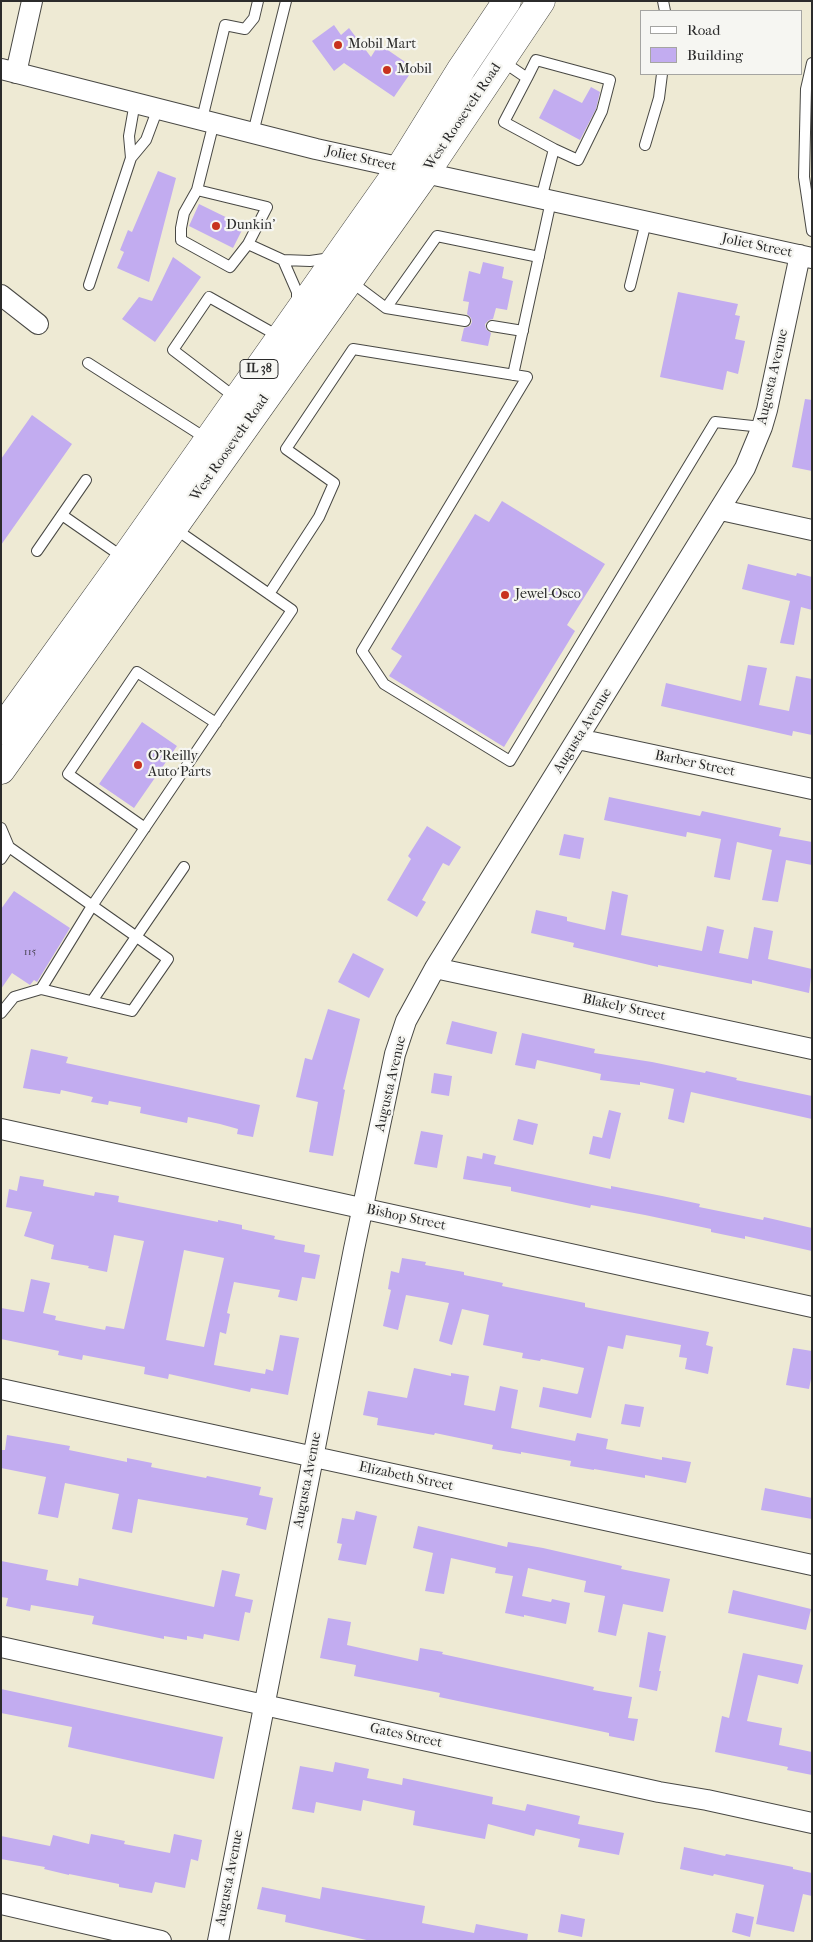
<!DOCTYPE html>
<html>
<head>
<meta charset="utf-8">
<style>
	body { margin:0 }
	#map { position:relative; width:813px; height:1942px; overflow:hidden; background:#eeead4; font-family:"IM FELL French Canon",serif }
	canvas { display:block }
	.frame { position:absolute; inset:0; border:2px solid #2b2b2b; pointer-events:none }
	.legend { position:absolute; left:640px; top:10px; width:162px; height:65px; box-sizing:border-box; background:#f6f6f2; border:1px solid #a5a5a2; margin:0; padding:6px 9px; list-style:none; font-size:15px; color:#2b2b2b }
	.legend li { display:flex; align-items:center; gap:10px; height:25px }
	.legend b { width:25px; border:1px solid #a5a5a2 }
</style>
</head>
<body>
<div id="map">
<canvas width="813" height="1942"></canvas>
<div class="frame"></div>
<ul class="legend">
<li><b style="height:6px;background:#fff"></b>Road</li>
<li><b style="height:14px;background:#c2acf0"></b>Building</li>
</ul>
</div>
<script>
const ctx = document.querySelector('canvas').getContext('2d');
ctx.lineJoin = 'round';
function paint(path, color) {
  ctx.fillStyle = color;
  ctx.fill(path, 'evenodd');
}
function toPath(rows) {
  const path = new Path2D();
  for (const r of rows) {
    path.moveTo(r[0], r[1]);
    for (let i = 2; i < r.length; i += 2) path.lineTo(r[i], r[i + 1]);
  }
  return path;
}
function trace(path, color, width, dash) {
  ctx.strokeStyle = color;
  ctx.lineWidth = width;
  ctx.lineCap = dash ? 'butt' : 'round';
  ctx.setLineDash(dash || []);
  ctx.stroke(path);
}
function write(font, color, halo, rows, align = 'center') {
  ctx.font = font + ' "IM FELL French Canon",serif';
  ctx.lineWidth = 4.5;
  ctx.setLineDash([]);
  ctx.textBaseline = 'middle';
  ctx.strokeStyle = halo;
  ctx.fillStyle = color;
  for (const [text, x, y, turn = 0] of rows) {
    ctx.save();
    ctx.translate(x, y);
    ctx.rotate((+turn || 0) * Math.PI / 180);
    ctx.textAlign = isNaN(turn) ? turn : align;
    if (halo) ctx.strokeText(text, 0, 0);
    ctx.fillText(text, 0, 0);
    ctx.restore();
  }
}
const building = toPath([
	[334,25,341,35,349,28,371,57,379,44,414,68,394,97,344,63,334,71,312,41],
	[591,87,600,92,596,109,580,140,539,118,554,89,582,103],
	[158,171,176,178,149,282,117,268,124,252,120,250,128,230,132,232],
	[199,204,244,226,233,248,189,226],
	[173,257,201,277,155,342,122,319,139,297,152,301],
	[483,262,504,267,502,278,513,281,507,310,496,308,493,319,489,320,485,324,486,329,491,333,488,346,461,341,464,328,470,326,472,322,471,318,467,314,469,302,463,301,469,271,480,274],
	[678,292,738,304,735,315,740,316,735,339,745,341,738,374,727,371,723,390,660,377],
	[805,399,812,400,812,471,792,467],
	[32,415,72,444,1,545,1,459],
	[502,501,605,564,567,625,575,631,504,747,389,676,402,656,391,649,475,514,489,522],
	[748,564,796,576,797,573,812,577,812,610,801,607,794,645,780,643,790,601,742,589],
	[748,665,767,668,759,705,789,711,796,676,812,679,812,735,793,731,792,736,661,706,666,683,741,701],
	[142,722,177,746,134,808,99,784],
	[609,797,700,816,702,811,781,828,779,836,812,842,812,865,786,860,778,902,762,900,772,850,737,842,730,880,714,877,721,839,687,832,686,837,604,820],
	[427,826,461,847,449,866,443,863,422,900,426,902,417,917,387,900,411,859,408,856],
	[564,834,584,838,580,859,559,855],
	[14,891,70,928,37,982,34,980,30,985,12,973,1,989,1,909],
	[612,891,628,895,621,935,702,951,707,926,724,930,719,953,748,959,754,927,773,931,768,959,812,969,809,993,752,980,752,984,658,965,658,967,573,947,574,943,531,933,536,910,567,917,567,921,605,930],
	[353,953,384,969,369,998,338,982],
	[328,1009,360,1019,343,1089,345,1090,333,1156,309,1152,318,1102,296,1097,305,1058,312,1060],
	[452,1021,497,1032,492,1054,446,1044],
	[522,1033,595,1049,594,1053,652,1062,705,1073,706,1071,737,1078,736,1080,812,1096,812,1119,691,1092,684,1123,668,1119,674,1089,640,1082,640,1085,600,1080,601,1074,537,1060,535,1069,515,1065],
	[31,1049,68,1057,66,1063,260,1105,253,1137,237,1134,238,1129,220,1124,188,1117,187,1123,140,1113,141,1107,109,1101,108,1105,91,1102,93,1097,61,1090,60,1094,23,1088],
	[434,1073,452,1076,449,1096,431,1093],
	[609,1110,621,1113,610,1159,589,1154,593,1136,602,1138],
	[518,1119,538,1124,533,1145,513,1140],
	[421,1131,443,1135,437,1168,414,1164],
	[483,1153,496,1156,494,1164,611,1189,611,1186,662,1196,700,1204,699,1207,763,1220,764,1217,812,1228,812,1251,745,1236,745,1239,711,1232,711,1229,645,1215,591,1205,590,1208,511,1191,511,1187,463,1179,467,1156,482,1159],
	[20,1176,44,1180,43,1186,94,1196,95,1192,119,1196,118,1202,218,1222,218,1220,242,1225,242,1229,275,1236,274,1239,305,1245,304,1252,320,1255,315,1279,302,1277,297,1301,278,1297,280,1290,234,1282,227,1313,230,1314,226,1334,220,1332,214,1365,265,1374,266,1369,273,1371,280,1335,299,1338,288,1395,251,1388,250,1392,169,1374,168,1379,144,1374,145,1367,83,1355,82,1360,58,1355,59,1351,1,1339,1,1308,24,1312,31,1279,50,1283,43,1313,56,1316,55,1320,105,1330,106,1326,124,1329,144,1241,114,1235,107,1272,88,1268,89,1266,51,1259,54,1245,24,1236,32,1212,6,1207,9,1189,17,1191],
	[184,1250,224,1258,204,1347,166,1340],
	[402,1258,426,1262,425,1265,464,1272,464,1275,503,1283,502,1286,585,1303,585,1307,709,1332,706,1345,713,1347,708,1374,685,1369,687,1358,679,1357,681,1345,626,1335,623,1349,608,1346,591,1418,539,1407,543,1387,577,1394,578,1393,584,1368,541,1359,540,1361,522,1358,523,1353,483,1345,489,1315,462,1309,452,1345,439,1341,449,1303,406,1295,398,1330,383,1326,391,1290,388,1289,391,1271,399,1273],
	[793,1348,812,1351,812,1374,809,1389,786,1385],
	[414,1368,451,1376,451,1373,469,1376,464,1405,495,1411,500,1386,518,1390,511,1428,575,1441,577,1433,608,1439,606,1449,662,1460,662,1457,691,1462,686,1483,645,1475,645,1478,594,1469,594,1470,570,1466,571,1461,521,1452,521,1454,492,1449,493,1445,435,1433,434,1435,377,1425,378,1418,363,1415,368,1391,407,1398],
	[625,1404,644,1407,640,1427,621,1424],
	[7,1435,70,1446,69,1450,127,1462,127,1458,152,1463,151,1467,206,1478,207,1476,261,1487,259,1495,273,1498,266,1530,246,1525,248,1518,138,1499,132,1533,112,1529,119,1494,65,1483,58,1518,38,1514,46,1477,1,1468,1,1450,5,1450],
	[765,1488,812,1498,812,1519,761,1510],
	[356,1511,377,1516,366,1565,338,1560,342,1544,337,1543,342,1518,354,1520],
	[418,1526,507,1547,508,1542,543,1548,622,1566,621,1569,670,1579,663,1612,623,1604,616,1636,598,1632,605,1596,584,1592,586,1581,528,1568,522,1596,551,1602,552,1599,570,1603,566,1624,524,1615,524,1617,505,1613,513,1576,495,1573,496,1568,451,1558,444,1594,425,1591,433,1553,413,1548],
	[1,1561,48,1570,46,1580,78,1586,79,1578,214,1607,222,1570,240,1574,235,1596,253,1600,250,1613,245,1612,239,1641,204,1634,203,1639,187,1636,187,1640,164,1636,164,1639,92,1624,94,1616,31,1605,30,1611,6,1606,8,1598,1,1597],
	[733,1590,811,1609,806,1630,728,1613],
	[328,1618,351,1622,347,1645,418,1661,420,1648,443,1652,442,1654,594,1687,593,1690,632,1697,628,1718,638,1719,634,1741,609,1736,609,1733,439,1697,440,1693,354,1676,356,1665,320,1658],
	[648,1632,666,1636,659,1671,661,1671,657,1691,639,1687],
	[743,1653,803,1665,798,1684,758,1675,747,1721,782,1728,779,1745,812,1752,812,1775,787,1770,788,1767,715,1752,722,1716,729,1718],
	[1,1689,223,1737,214,1779,68,1747,72,1727,1,1713],
	[335,1762,369,1769,367,1778,402,1785,403,1778,493,1797,492,1804,525,1811,527,1804,580,1816,578,1824,624,1833,619,1855,578,1847,580,1839,536,1829,534,1836,488,1824,485,1839,413,1825,415,1811,363,1800,361,1811,316,1802,314,1813,292,1809,300,1766,333,1772],
	[91,1834,125,1841,124,1844,170,1853,174,1834,202,1840,198,1861,191,1859,185,1888,155,1882,152,1893,119,1887,119,1884,69,1874,69,1875,44,1869,45,1867,1,1859,1,1836,50,1846,53,1835,89,1844],
	[684,1847,725,1856,726,1854,768,1862,793,1867,793,1869,812,1873,812,1896,803,1894,794,1932,756,1924,764,1885,714,1874,713,1876,680,1869],
	[262,1887,320,1899,322,1887,425,1906,422,1923,474,1933,476,1924,528,1934,527,1941,371,1941,344,1935,285,1922,286,1915,257,1909],
	[736,1913,754,1917,750,1937,732,1932],
	[561,1914,585,1919,582,1937,558,1932]
]);
const service = toPath([
	[663,1,665,11],
	[502,61,527,78,504,122,554,149,541,199],
	[812,63,806,89,804,177,812,231],
	[527,78,536,60,610,80,602,111,578,160,554,149],
	[135,102,129,136,131,158,146,140,158,108],
	[202,119,225,25,245,29,254,18,258,1],
	[253,133,286,1],
	[645,145,659,98,662,74],
	[197,190,267,207,248,244,230,267,181,240,181,228,184,213,197,190,214,122],
	[248,244,283,260,310,261,331,258],
	[283,260,297,292,297,304],
	[350,281,386,308,437,236,539,257],
	[89,285,131,158],
	[630,286,646,222],
	[386,308,465,321],
	[492,326,523,331],
	[88,363,207,439],
	[513,375,551,201],
	[236,398,173,350,209,297,280,337],
	[62,515,124,558],
	[37,551,86,480],
	[269,594,319,517,334,483,286,449,353,349,527,377,362,651,384,684,510,761,715,422,762,427],
	[1,828,9,847,2,847],
	[145,828,68,774,137,672,216,723],
	[1,859,9,847,168,959,132,1011,41,989,14,997,1,1013],
	[41,989,92,906,292,610,174,528],
	[92,1001,184,867]
]);
const minor = toPath([
	[1,69,316,149,812,258],
	[16,73,32,1],
	[1,295,38,324],
	[721,510,812,530],
	[578,739,812,789],
	[435,968,812,1049],
	[1,1129,812,1307],
	[1,1389,812,1565],
	[1,1647,659,1792,707,1800,812,1823],
	[1,1904,161,1941],
	[218,1941,354,1249,395,1054,406,1021,435,968,745,468,762,427,767,410,800,255]
]);
const primary = toPath([
	[1,730,125,558,400,168,462,68,507,1],
	[1,770,425,174,541,1]
]);
const markers = [
	[338,45,5,"#c8321e"],
	[387,70,5,"#c8321e"],
	[216,226,5,"#c8321e"],
	[505,595,5,"#c8321e"],
	[138,765,5,"#c8321e"]
];
const numberNames = [
	["115",30,952]
];
const shields = [
	[259,369,38]
];
const shieldNames = [
	["IL 38",259,369]
];
const poiNames = [
	["Mobil Mart",348,45],
	["Mobil",397,70],
	["Dunkin'",226,226],
	["Jewel-Osco",515,595],
	["O'Reilly",148,757],
	["Auto Parts",148,773]
];
const streetNames = [
	["West Roosevelt Road",463,117,-56],
	["Joliet Street",361,159,13],
	["Joliet Street",757,246,12],
	["Augusta Avenue",773,377,-77],
	["West Roosevelt Road",230,448,-55],
	["Augusta Avenue",583,731,-58],
	["Barber Street",695,764,12],
	["Blakely Street",624,1008,12],
	["Augusta Avenue",391,1084,-77],
	["Bishop Street",406,1218,12],
	["Elizabeth Street",406,1477,12],
	["Augusta Avenue",308,1480,-79],
	["Gates Street",406,1736,12],
	["Augusta Avenue",230,1878,-79]
];
paint(building, '#c2acf0');
trace(service, '#484844', 12);
trace(minor, '#484844', 22);
trace(primary, '#484844', 29);
trace(service, '#fff', 10);
trace(minor, '#fff', 20);
trace(primary, '#fff', 28);
for (const [x, y, r, color] of markers) {
  const dot = new Path2D();
  dot.arc(x, y, r, 0, 2 * Math.PI);
  ctx.fillStyle = color;
  ctx.fill(dot);
  trace(dot, '#f6f6f2', 2);
}
write('11px', '#514b5c', null, numberNames);
for (const [x, y, w] of shields) {
  const box = new Path2D();
  box.roundRect(x - w / 2, y - 9.5, w, 19, 4);
  ctx.fillStyle = '#f6f6f2';
  ctx.fill(box);
  trace(box, '#2b2b2b', 1);
}
write('bold 12px', '#2b2b2b', null, shieldNames);
write('14px', '#2b2b2b', '#f6f6f2', poiNames, 'left');
write('14px', '#2b2b2b', '#f6f6f2', streetNames);
</script>
</body>
</html>
